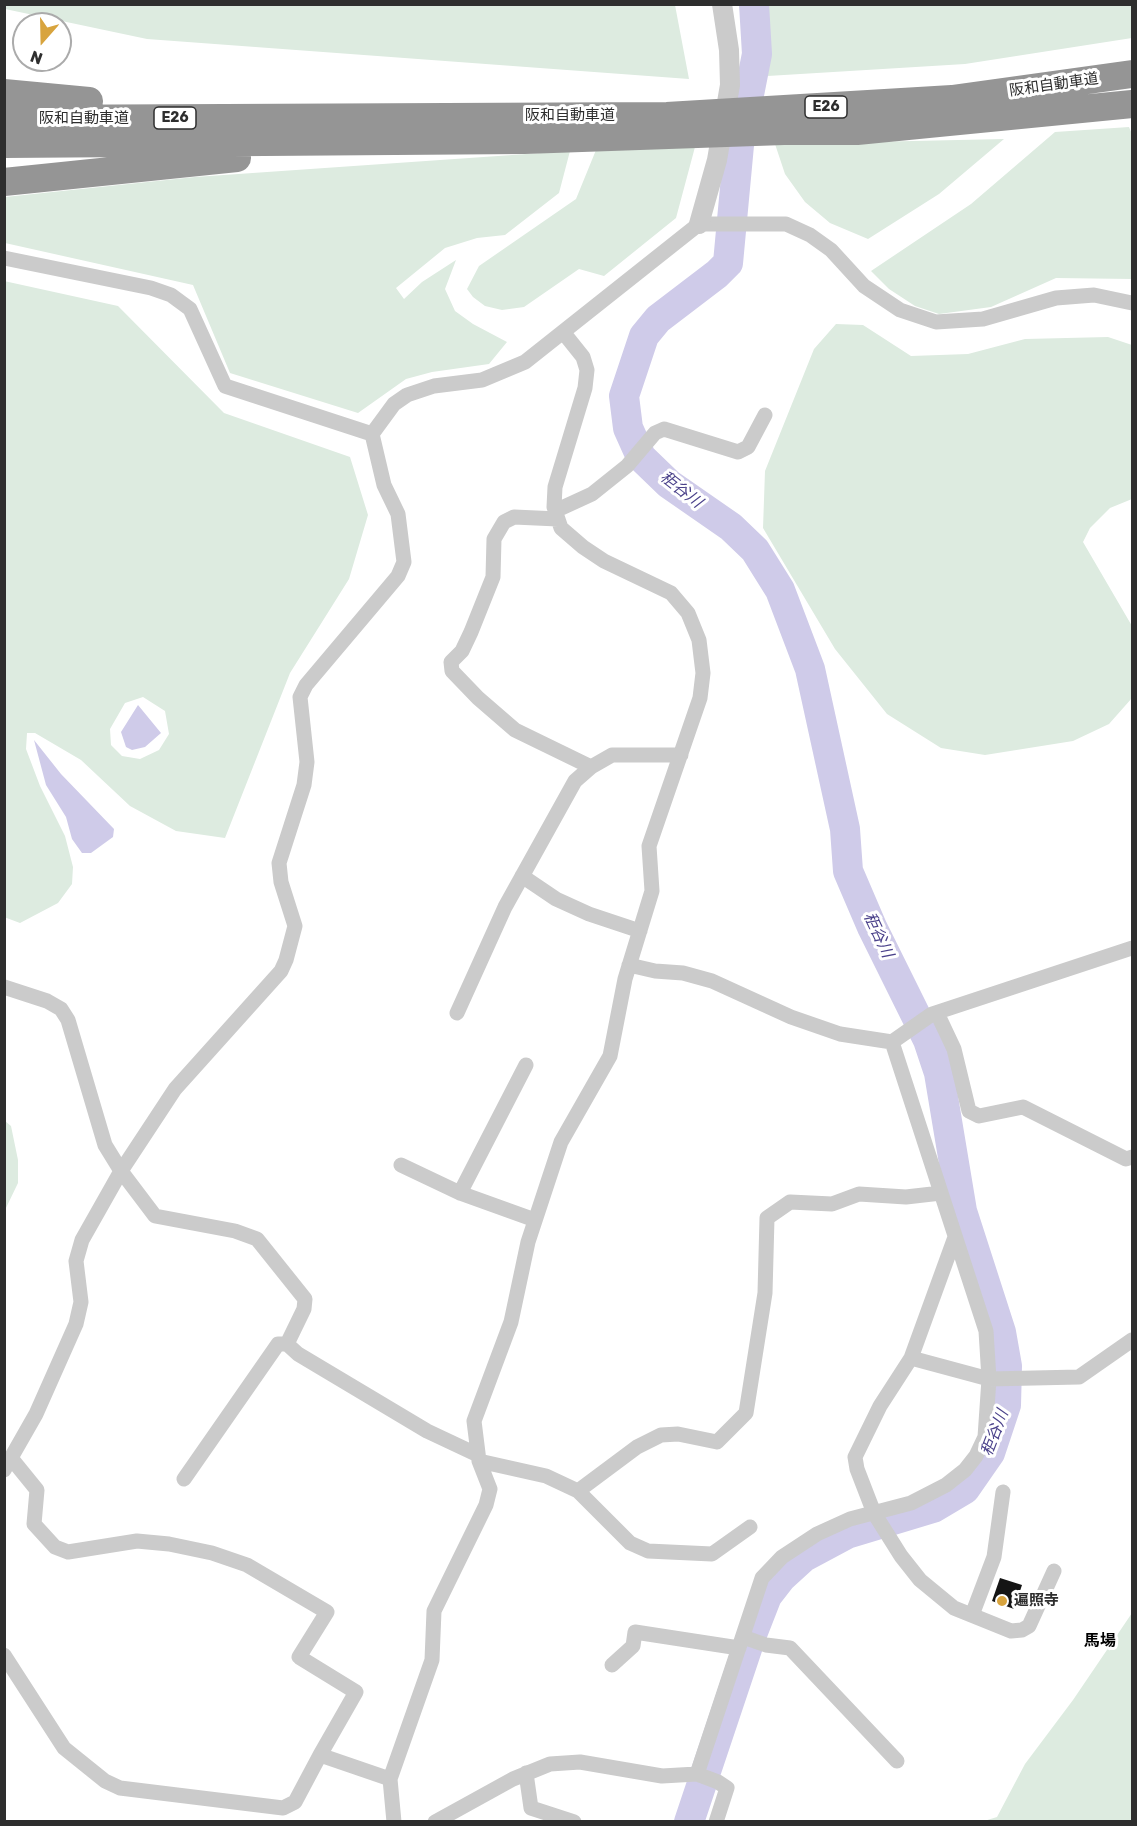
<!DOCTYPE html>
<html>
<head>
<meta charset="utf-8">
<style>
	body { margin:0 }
	#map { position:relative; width:1137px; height:1826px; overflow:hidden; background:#fff; font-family:Rubik,sans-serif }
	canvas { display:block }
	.frame { position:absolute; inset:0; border:6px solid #2e2e2e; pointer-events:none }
	.north { position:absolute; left:12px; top:12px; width:60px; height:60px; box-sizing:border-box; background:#fff; border:2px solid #ababab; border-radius:50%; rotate:200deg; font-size:16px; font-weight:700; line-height:24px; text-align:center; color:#2e2e2e }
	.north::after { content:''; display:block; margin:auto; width:21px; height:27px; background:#d8a43e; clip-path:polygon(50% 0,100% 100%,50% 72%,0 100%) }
</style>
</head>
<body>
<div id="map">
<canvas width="1137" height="1826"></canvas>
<div class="frame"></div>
<div class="north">N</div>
</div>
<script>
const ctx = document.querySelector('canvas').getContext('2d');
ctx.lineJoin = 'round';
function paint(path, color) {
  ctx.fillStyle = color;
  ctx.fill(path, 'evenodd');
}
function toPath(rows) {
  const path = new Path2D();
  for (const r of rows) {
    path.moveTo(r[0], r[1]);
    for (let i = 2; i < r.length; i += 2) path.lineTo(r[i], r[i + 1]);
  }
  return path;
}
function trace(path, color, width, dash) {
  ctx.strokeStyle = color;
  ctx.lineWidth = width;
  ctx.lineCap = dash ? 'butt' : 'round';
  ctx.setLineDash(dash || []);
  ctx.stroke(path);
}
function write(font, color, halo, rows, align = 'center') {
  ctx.font = font + ' Rubik,"Noto Sans JP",sans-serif';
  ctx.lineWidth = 6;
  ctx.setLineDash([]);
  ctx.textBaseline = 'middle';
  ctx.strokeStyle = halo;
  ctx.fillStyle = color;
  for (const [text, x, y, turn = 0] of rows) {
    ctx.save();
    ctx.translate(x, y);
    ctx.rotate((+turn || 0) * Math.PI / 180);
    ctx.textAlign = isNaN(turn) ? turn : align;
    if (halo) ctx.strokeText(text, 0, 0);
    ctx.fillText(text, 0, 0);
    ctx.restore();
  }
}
const green = toPath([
	[5,4,675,5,689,79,147,39,5,9],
	[739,5,1132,5,1132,38,965,64,751,77],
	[1129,127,1132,134,1132,279,1056,278,991,307,939,314,915,306,889,289,871,271,971,204,1055,132],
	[1004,139,939,194,868,239,830,223,805,202,785,174,775,144],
	[695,147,676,218,604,276,579,269,524,307,502,310,485,306,473,297,467,289,479,266,576,199,596,150],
	[570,151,559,193,505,235,477,238,445,248,396,288,404,299,422,282,456,260,445,289,455,311,473,324,507,342,489,364,432,372,406,379,358,413,230,373,193,285,5,243,5,197,195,177],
	[4,281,118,306,224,413,350,457,368,515,349,579,290,673,225,838,176,831,130,806,81,760,35,733,27,733,26,749,40,786,65,836,73,867,72,884,58,903,20,923,4,917],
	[143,697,165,711,169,734,159,750,140,759,122,756,111,745,110,729,125,703],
	[836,324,863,325,911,356,968,354,1025,339,1108,337,1132,345,1132,499,1110,508,1090,528,1083,542,1132,626,1132,698,1109,724,1073,741,985,755,941,748,887,714,835,649,763,528,765,471,814,349],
	[5,1121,11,1126,18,1160,18,1183,5,1210],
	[1132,1613,1132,1821,984,1821,997,1817,1025,1764,1073,1700]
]);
const water = toPath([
	[138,705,161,733,145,747,132,750,126,747,121,732],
	[34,740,61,774,114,829,113,837,91,853,82,853,72,839,66,817,46,785]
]);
const river = toPath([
	[689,1822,751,1637,767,1596,781,1578,804,1557,847,1534,933,1508,965,1489,990,1453,1006,1405,1007,1366,1001,1332,962,1211,939,1073,928,1040,872,927,848,871,845,829,810,669,780,590,755,550,731,527,669,484,641,457,628,428,624,396,644,336,658,319,717,274,728,263,739,145,757,54,754,4]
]);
const building = toPath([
	[1000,1578,1022,1585,1014,1609,992,1601]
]);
const minor = toPath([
	[4,258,151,288,171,295,190,309,225,386,372,434],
	[555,511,592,494,627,466,655,433,664,429,738,452,748,447,765,415],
	[558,519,514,517,504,522,494,539,493,577,471,632,462,651,451,662,452,671,478,698,515,730,591,767,612,755,681,755],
	[522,876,556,899,589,914,640,931],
	[629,965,655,971,683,973,712,981,791,1017,840,1034,892,1042,932,1014,1132,948],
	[4,987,47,1001,61,1009,68,1020,105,1145,121,1171,155,1216,235,1231,257,1239,305,1299,304,1309,287,1344,298,1354,427,1431,478,1455],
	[457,1013,505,907,575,781,591,767],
	[937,1013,954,1049,969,1111,979,1116,1023,1107,1126,1159,1132,1157],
	[401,1165,460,1193,535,1220],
	[460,1193,526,1065],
	[955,1237,911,1358,880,1406,855,1457,857,1469,874,1513,901,1556,920,1580,954,1608,1011,1631,1022,1630,1029,1626,1054,1571],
	[911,1358,989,1379,1079,1377,1132,1340],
	[11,1458,37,1490,34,1524,55,1547,68,1552,137,1541,169,1544,212,1553,247,1565,327,1612,299,1657,356,1692,320,1755],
	[479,1461,546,1476,578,1491,630,1543,648,1551,712,1554,750,1527],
	[4,1470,36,1414,76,1324,81,1302,76,1261,82,1240,121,1171,175,1089,281,971,286,960,295,926,281,882,279,863,304,785,307,762,300,697,306,685,398,576,404,562,398,514,384,485,372,434,394,404,407,395,434,386,482,380,525,362,699,224,786,224,810,235,831,250,864,286,900,310,936,322,983,319,1056,298,1094,295,1132,303],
	[184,1479,278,1344,287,1344],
	[578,1491,637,1447,661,1435,678,1434,717,1442,746,1413,765,1293,767,1218,790,1202,832,1204,859,1194,906,1197,941,1193],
	[972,1615,994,1557,1003,1492],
	[743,1637,766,1645,790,1648,897,1761],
	[4,1655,64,1748,105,1781,120,1788,283,1808,295,1802,320,1755,390,1779],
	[612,1665,633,1646,635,1632,739,1648],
	[526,1773,531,1808,574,1822],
	[697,1774,762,1578,782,1557,817,1534,850,1519,911,1503,946,1485,965,1470,976,1456,985,1437,989,1379,986,1331,892,1042],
	[394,1822,390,1779,432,1660,434,1611,486,1505,490,1489,479,1461,474,1421,511,1322,528,1242,561,1142,610,1056,625,979,652,891,649,846,700,698,703,673,699,640,688,613,671,593,604,561,583,547,561,528,554,507,555,487,585,388,587,370,583,357,563,332],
	[435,1822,513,1779,550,1764,580,1762,662,1776,697,1774,718,1782,727,1788,716,1822]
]);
const tertiary = toPath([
	[699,224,717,160,730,85,729,50,722,4]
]);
const motorway = toPath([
	[4,93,89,101],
	[4,119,667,116,952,99,1132,74],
	[4,144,524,140,784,131,857,131,1132,104],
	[4,182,237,158]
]);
const markers = [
	[1002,1601,6,"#d8a43e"]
];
const shields = [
	[826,107,42],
	[175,118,42]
];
const shieldNames = [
	["E26",826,107],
	["E26",175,118]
];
const streetNames = [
	["阪和自動車道",1054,85,-8],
	["阪和自動車道",570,116],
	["阪和自動車道",84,119]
];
const poiNames = [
	["遍照寺",1014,1601]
];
const waterNames = [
	["秬谷川",681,490,38],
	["秬谷川",878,935,65],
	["秬谷川",995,1433,-69]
];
const neighbourhoodNames = [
	["馬場",1100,1641]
];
paint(green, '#ddebe0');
paint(water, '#cfcbe9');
trace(river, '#cfcbe9', 30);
paint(building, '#151515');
trace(minor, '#cbcbcb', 15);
trace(tertiary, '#cbcbcb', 20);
trace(motorway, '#959595', 28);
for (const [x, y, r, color] of markers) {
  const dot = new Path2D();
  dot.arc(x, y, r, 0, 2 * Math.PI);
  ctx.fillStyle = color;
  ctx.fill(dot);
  trace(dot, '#fff', 2);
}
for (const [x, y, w] of shields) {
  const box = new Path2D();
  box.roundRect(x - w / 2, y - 11, w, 22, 4.5);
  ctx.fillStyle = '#fff';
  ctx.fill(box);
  trace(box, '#2e2e2e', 1.5);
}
write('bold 14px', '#2e2e2e', null, shieldNames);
write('15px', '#2e2e2e', '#fff', streetNames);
write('bold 15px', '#2e2e2e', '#fff', poiNames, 'left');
write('italic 16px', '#4b428b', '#fff', waterNames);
write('bold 16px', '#000', '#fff', neighbourhoodNames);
</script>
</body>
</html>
